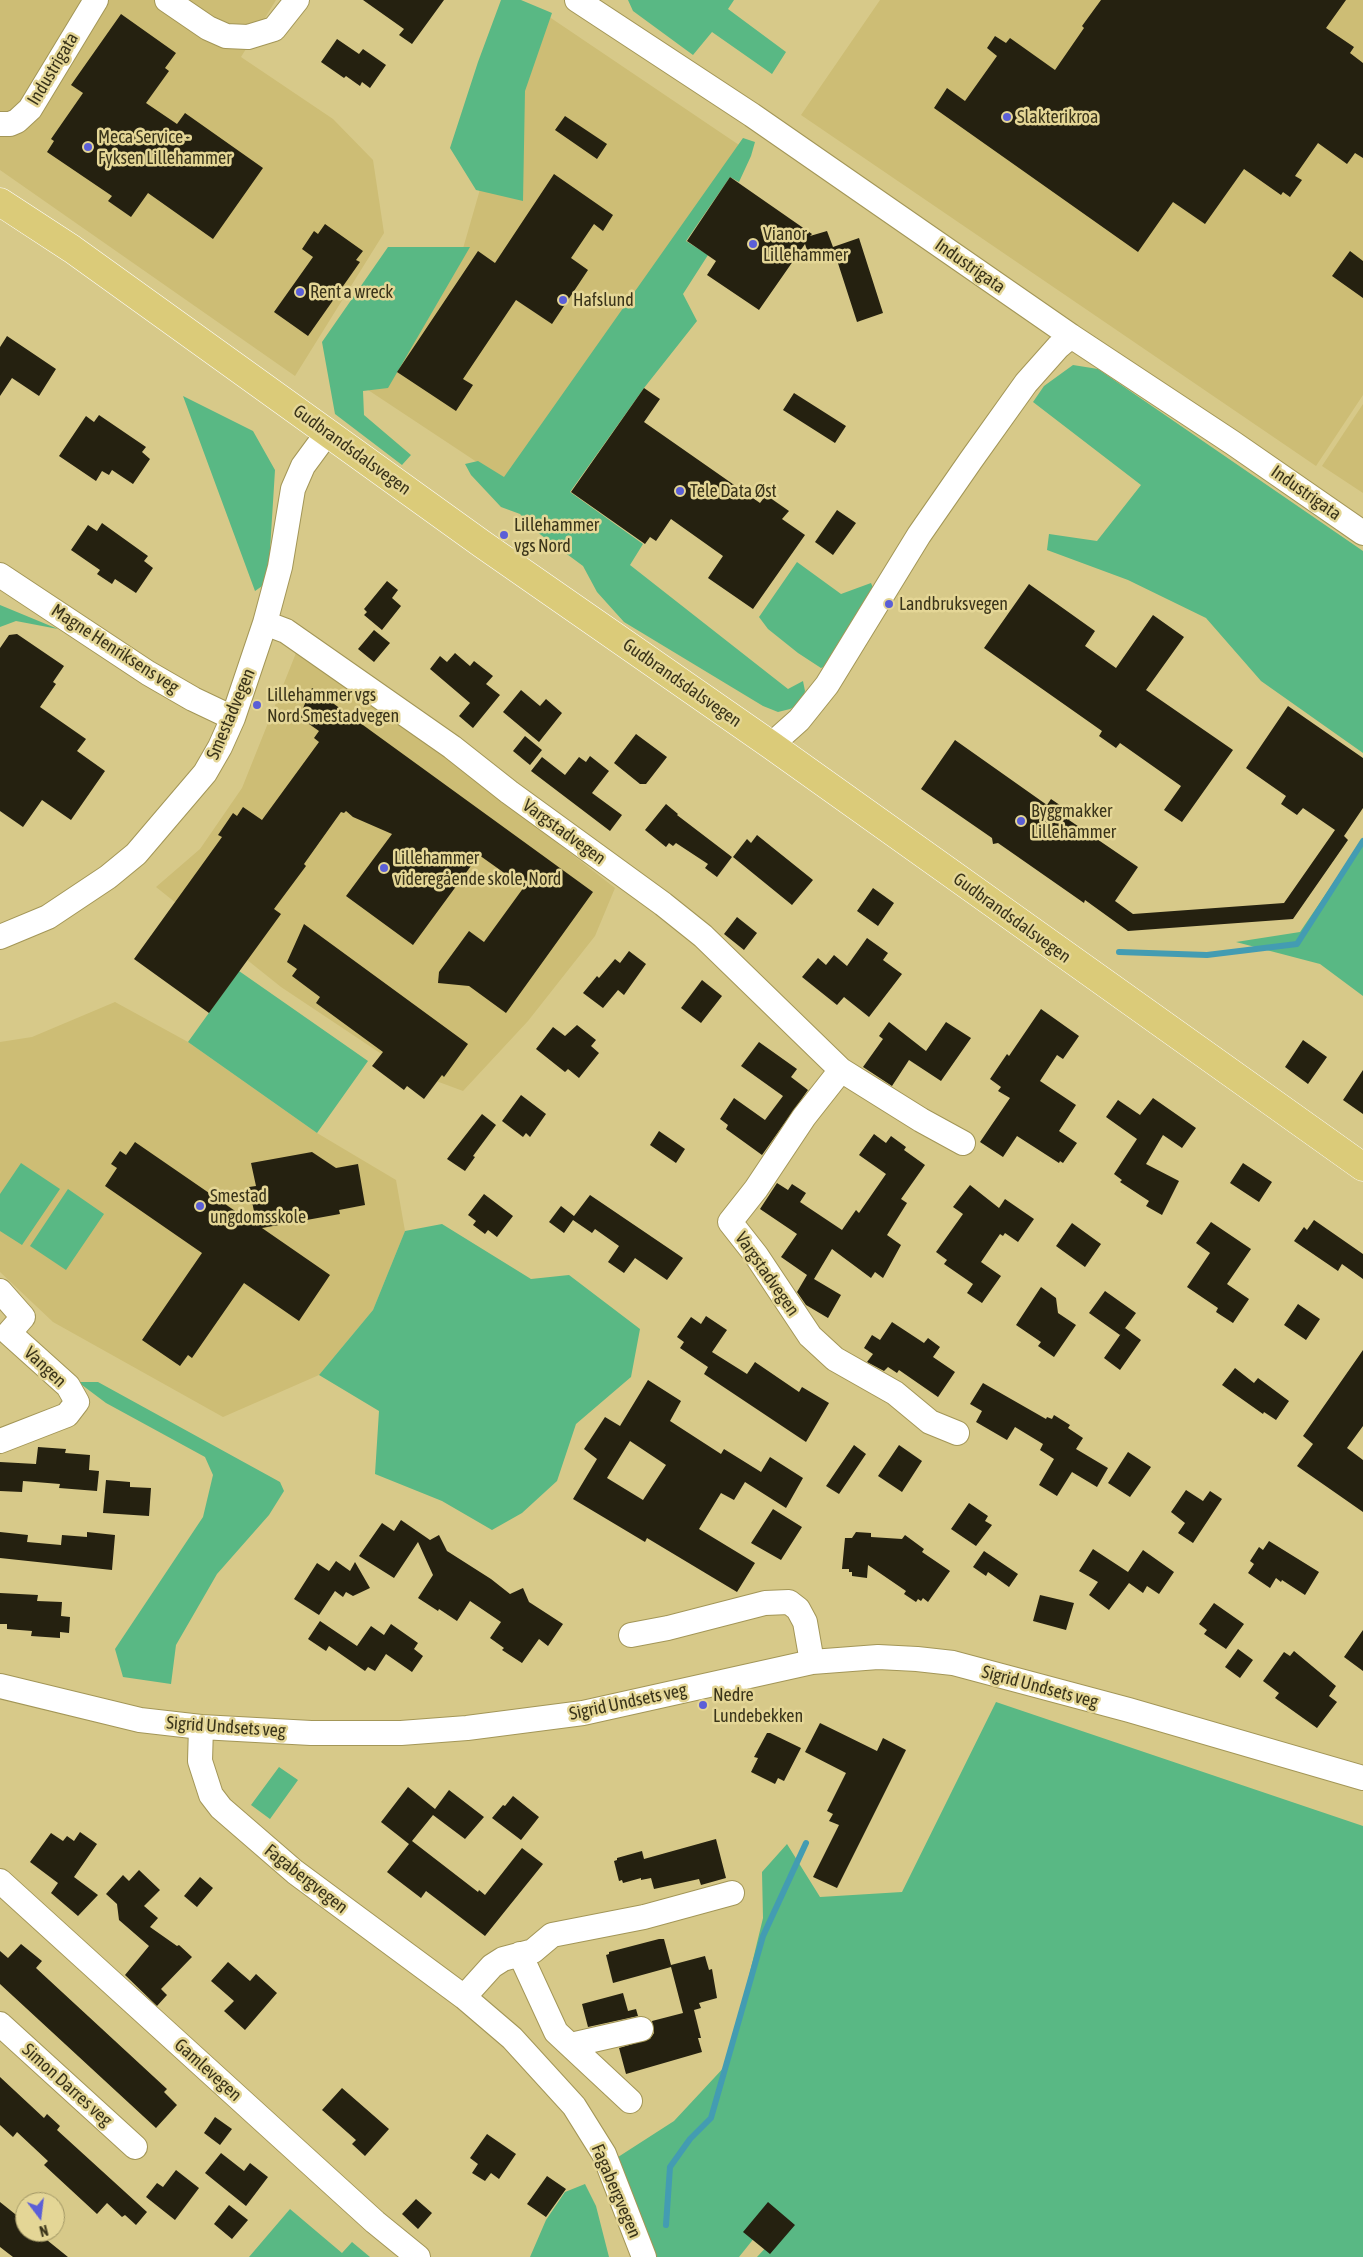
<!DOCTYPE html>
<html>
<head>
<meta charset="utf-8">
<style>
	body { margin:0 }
	#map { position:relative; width:1363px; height:2257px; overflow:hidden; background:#d7c989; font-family:"Asap Condensed",sans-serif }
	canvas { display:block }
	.north { position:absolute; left:15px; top:2192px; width:50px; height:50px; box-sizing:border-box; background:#e4d696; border:1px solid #a09564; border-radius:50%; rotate:165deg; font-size:14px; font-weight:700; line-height:20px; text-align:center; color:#3a341a }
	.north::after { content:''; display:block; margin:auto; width:18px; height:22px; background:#5b5fd7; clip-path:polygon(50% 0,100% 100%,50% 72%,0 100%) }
</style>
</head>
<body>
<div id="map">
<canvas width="1363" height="2257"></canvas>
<div class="north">N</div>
</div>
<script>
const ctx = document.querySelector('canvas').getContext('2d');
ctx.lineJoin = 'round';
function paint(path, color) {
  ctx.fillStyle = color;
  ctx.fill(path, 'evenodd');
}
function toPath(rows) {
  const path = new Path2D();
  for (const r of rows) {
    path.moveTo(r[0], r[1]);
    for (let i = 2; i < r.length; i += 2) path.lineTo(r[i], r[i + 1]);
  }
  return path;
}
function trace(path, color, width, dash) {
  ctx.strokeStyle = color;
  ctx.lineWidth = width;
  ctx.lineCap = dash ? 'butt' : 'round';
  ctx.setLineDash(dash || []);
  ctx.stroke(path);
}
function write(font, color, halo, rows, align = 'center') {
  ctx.font = font + ' "Asap Condensed",sans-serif';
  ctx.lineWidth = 5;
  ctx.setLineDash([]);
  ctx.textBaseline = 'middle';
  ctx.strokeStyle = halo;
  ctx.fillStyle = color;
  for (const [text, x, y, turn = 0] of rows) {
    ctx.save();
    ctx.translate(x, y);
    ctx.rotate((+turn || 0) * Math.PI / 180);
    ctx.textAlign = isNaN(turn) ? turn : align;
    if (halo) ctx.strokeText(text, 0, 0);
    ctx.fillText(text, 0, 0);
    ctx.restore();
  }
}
const built = toPath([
	[0,0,276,0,241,57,333,119,373,160,384,233,295,376,0,170],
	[880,0,1363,0,1363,395,1316,466,801,115],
	[542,12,742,147,504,480,362,386,462,252,483,179],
	[1363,404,1363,493,1322,466],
	[296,653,445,755,615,888,595,936,528,1021,463,1091,404,1069,281,987,156,887,200,849,242,788],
	[115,1002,188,1042,317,1133,396,1180,405,1231,373,1310,319,1375,223,1417,53,1322,0,1272,0,1042,32,1037]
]);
const green = toPath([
	[501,0,521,0,552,13,525,91,523,201,476,190,450,148,478,62],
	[628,0,734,0,728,9,786,52,772,74,712,32,693,55,633,11],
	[743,138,755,142,751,156,739,182,730,177,686,241,708,255,683,294,697,321,644,388,570,492,643,544,630,565,788,689,803,681,805,691,802,703,790,709,778,712,763,706,624,622,597,592,583,566,537,532,520,514,501,507,471,475,465,464,478,461,504,477],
	[388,247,470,247,388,388,363,391,364,415,411,455,402,465,335,414,322,342],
	[1073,365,1098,369,1363,551,1363,753,1261,681,1206,618,1128,580,1047,550,1049,534,1097,541,1141,485,1033,402,1044,386],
	[183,396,253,431,275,470,268,582,255,591],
	[797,562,841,594,871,583,876,595,830,664,821,668,798,653,768,629,759,617],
	[0,605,58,629,16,621,0,627],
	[1363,839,1363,996,1320,964,1236,942,1300,932],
	[239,971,368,1061,317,1133,188,1042],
	[21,1163,60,1189,22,1245,0,1231,0,1194],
	[68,1189,104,1214,66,1270,30,1246],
	[442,1224,531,1279,569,1275,640,1329,631,1377,576,1424,557,1481,522,1513,492,1530,442,1501,375,1474,379,1411,319,1375,373,1310,405,1231],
	[78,1382,98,1382,280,1482,284,1491,269,1515,217,1574,176,1645,171,1684,123,1677,115,1649,203,1517,213,1475,205,1457,106,1403],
	[996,1702,1363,1826,1363,2257,757,2257,770,2243,759,2232,739,2257,650,2257,615,2159,674,2121,728,2063,763,1918,762,1872,787,1844,820,1897,902,1892],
	[279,1767,298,1780,270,1819,251,1805],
	[585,2184,596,2206,609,2257,530,2257,546,2220,565,2192],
	[290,2209,342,2253,352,2242,370,2257,249,2257]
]);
const stream = toPath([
	[1119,952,1207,955,1297,944,1363,841],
	[666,2225,670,2167,690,2139,711,2118,763,1936,806,1843]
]);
const building = toPath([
	[363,0,444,0,412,44,399,35,404,29],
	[1101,0,1346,0,1326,28,1354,47,1350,53,1363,63,1363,158,1355,153,1347,164,1318,143,1295,176,1302,180,1290,197,1283,192,1281,195,1244,169,1205,224,1173,202,1138,252,934,108,947,88,965,101,997,56,987,48,995,36,1006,43,1010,38,1055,70,1084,28,1082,26],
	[121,14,176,53,165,68,169,71,146,103,177,124,185,113,263,168,213,239,148,193,131,217,108,201,112,196,47,152,54,141,51,139,83,93,71,85],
	[337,39,359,54,363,49,386,65,370,88,362,82,360,86,346,76,344,78,321,62],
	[565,116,607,144,597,159,555,130],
	[554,174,613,215,603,231,594,224,571,258,588,270,552,324,516,300,463,379,473,385,456,411,397,372,478,251,495,263],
	[730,177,812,234,810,236,827,231,833,247,859,238,883,313,857,322,835,254,811,262,805,244,759,310,707,275,716,261,687,241],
	[325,224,363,251,356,260,360,262,308,336,274,312,313,257,302,249,314,231,318,234],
	[1350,251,1363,261,1363,298,1332,276],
	[7,336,56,369,39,396,12,378,0,396,0,347],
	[644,388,660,399,644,422,760,503,766,495,789,511,782,519,805,535,753,609,708,578,723,556,671,519,656,541,650,537,645,544,571,492],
	[794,393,846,426,835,443,783,410],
	[99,415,146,447,142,452,150,459,133,484,112,470,109,475,102,471,96,481,59,456,86,416,94,422],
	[837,510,856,523,833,555,815,542],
	[102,523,148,556,144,561,153,568,136,593,115,579,112,584,97,574,100,570,71,550,88,525,97,531],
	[387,581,398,590,392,598,401,606,382,630,364,615,367,612,364,609],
	[1029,584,1095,631,1085,646,1116,668,1153,615,1184,637,1146,690,1233,750,1182,822,1164,810,1181,786,1120,743,1116,748,1099,736,1102,731,984,648],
	[374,630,390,643,374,662,358,649],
	[17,634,64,666,53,682,56,684,40,707,86,739,77,751,105,771,71,820,42,800,23,827,0,811,0,648,9,635],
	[455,653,470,666,474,661,493,676,486,684,500,695,473,728,459,716,470,703,430,669,440,656,447,662],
	[312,688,593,892,506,1013,469,986,438,983,439,972,469,931,484,942,524,887,479,855,413,945,346,896,392,834,353,817,346,811,344,813,341,812,304,864,306,866,274,909,281,914,209,1013,134,959,222,837,218,835,233,813,237,816,243,807,262,820,319,742,314,738,319,731,299,717],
	[521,690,540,706,546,699,562,713,539,742,503,712],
	[1288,706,1363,758,1363,808,1344,836,1348,840,1293,919,1128,931,1085,900,1084,903,998,843,993,844,992,838,921,789,955,740,1047,805,1051,799,1073,814,1069,820,1138,867,1115,901,1133,914,1284,903,1335,830,1303,808,1297,815,1281,804,1286,796,1246,768],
	[636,734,667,757,646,784,640,784,614,763],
	[525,736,542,750,530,765,513,751],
	[590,756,609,771,592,793,622,815,610,831,531,771,542,757,565,775,579,757,586,762],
	[666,804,678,814,677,815,732,857,717,877,705,868,708,864,676,843,673,846,669,843,666,847,645,830],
	[757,835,813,880,792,905,733,857,747,839,751,843],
	[873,888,894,903,878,926,857,911],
	[737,917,757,933,744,950,724,934],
	[304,924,468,1044,444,1077,442,1075,424,1099,407,1086,404,1090,372,1066,383,1052,316,1003,320,997,292,976,297,969,287,962],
	[867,938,888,953,883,960,902,974,869,1017,844,997,837,1005,802,977,818,958,826,965,834,955,847,966],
	[629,951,646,964,624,995,618,990,603,1008,583,993,597,976,599,978,615,959,620,963],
	[702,980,722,996,701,1023,681,1008],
	[1041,1009,1079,1036,1063,1059,1057,1055,1040,1081,1076,1105,1059,1131,1077,1143,1063,1163,1060,1161,1059,1163,1017,1136,1003,1157,980,1142,1010,1098,998,1091,1001,1087,990,1079,1007,1054,1009,1056],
	[889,1022,926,1051,946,1022,971,1038,941,1081,909,1060,892,1086,863,1067,883,1039,879,1036],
	[577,1025,596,1040,591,1046,599,1053,579,1078,568,1069,565,1072,536,1049,553,1027,565,1036],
	[1303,1040,1327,1057,1308,1084,1285,1067],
	[759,1042,797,1069,791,1077,808,1090,762,1155,726,1129,728,1125,720,1119,734,1098,765,1120,783,1096,741,1066],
	[1363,1070,1363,1114,1343,1100],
	[521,1095,546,1114,530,1137,526,1133,523,1137,502,1121],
	[1153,1098,1196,1128,1182,1148,1163,1135,1146,1164,1179,1181,1162,1215,1146,1206,1149,1201,1120,1182,1122,1180,1114,1174,1137,1139,1106,1117,1118,1100,1140,1115],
	[482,1114,496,1125,473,1156,475,1157,465,1171,447,1159],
	[659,1131,685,1149,676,1163,650,1145],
	[874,1134,886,1143,891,1136,906,1147,904,1150,925,1165,901,1199,907,1203,887,1235,901,1245,883,1278,875,1272,871,1278,832,1249,814,1279,841,1295,828,1318,806,1305,797,1292,807,1275,781,1257,797,1234,760,1209,777,1183,788,1190,792,1184,806,1193,800,1202,842,1230,856,1210,859,1213,886,1174,859,1155],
	[135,1142,257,1226,249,1187,256,1186,251,1163,312,1152,336,1168,358,1164,365,1205,339,1210,340,1214,262,1228,330,1275,299,1321,244,1283,192,1358,188,1355,180,1366,142,1340,202,1253,105,1186,117,1168,111,1164,120,1151,126,1155],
	[1243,1163,1272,1182,1259,1202,1230,1183],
	[970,1185,999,1208,1005,1199,1034,1219,1018,1242,1005,1233,1003,1236,1000,1234,981,1262,1001,1276,982,1303,967,1293,973,1284,944,1264,947,1260,936,1252,963,1214,953,1207],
	[484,1194,513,1216,497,1237,488,1230,485,1234,473,1225,476,1221,468,1215],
	[590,1195,683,1258,667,1280,635,1258,624,1273,608,1262,619,1246,595,1229,592,1233,573,1220,564,1233,549,1222,561,1206,574,1216],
	[1314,1220,1363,1254,1363,1279,1342,1264,1338,1271,1294,1241,1304,1227,1307,1230],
	[1211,1222,1251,1249,1227,1284,1249,1299,1233,1323,1216,1312,1218,1308,1187,1287,1210,1253,1196,1243],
	[1072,1223,1101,1244,1085,1267,1056,1246],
	[1041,1287,1056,1298,1058,1313,1076,1325,1054,1357,1038,1346,1041,1342,1016,1325],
	[1105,1291,1136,1313,1120,1335,1089,1313],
	[1298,1304,1320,1319,1306,1340,1284,1325],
	[706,1316,727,1330,712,1352,747,1374,755,1362,799,1392,802,1387,829,1403,806,1442,704,1374,708,1367,680,1348,684,1342,677,1337,691,1317,701,1324],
	[892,1322,924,1343,928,1338,940,1347,933,1357,955,1372,938,1397,899,1370,897,1373,888,1367,884,1371,867,1362,873,1354,864,1348,872,1335,880,1340],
	[1125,1328,1141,1340,1120,1370,1104,1358],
	[1363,1350,1363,1426,1347,1448,1363,1460,1363,1512,1297,1466,1313,1444,1303,1436],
	[1235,1368,1254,1383,1258,1378,1289,1401,1276,1420,1264,1412,1263,1414,1222,1385],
	[648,1380,681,1401,670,1421,721,1454,724,1449,761,1472,770,1457,803,1478,786,1508,745,1482,734,1500,721,1493,699,1529,755,1563,737,1592,647,1538,645,1542,573,1499,597,1459,584,1449,605,1417,620,1426],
	[630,1441,666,1465,643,1500,607,1478],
	[983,1383,1046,1419,1047,1417,1052,1419,1054,1415,1070,1425,1068,1428,1083,1438,1076,1449,1108,1468,1097,1487,1072,1472,1057,1496,1039,1485,1054,1459,1040,1450,1043,1444,1015,1427,1007,1440,976,1422,982,1411,970,1404],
	[854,1445,866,1454,839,1494,826,1486],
	[899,1445,922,1461,902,1492,878,1476],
	[38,1447,66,1449,65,1453,90,1455,89,1470,99,1471,97,1491,59,1488,60,1484,23,1481,22,1492,0,1491,0,1462,36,1464],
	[1128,1452,1151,1467,1130,1497,1108,1483],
	[106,1480,130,1482,130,1487,151,1488,149,1516,103,1513],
	[1186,1490,1203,1501,1210,1491,1222,1499,1193,1543,1178,1533,1185,1523,1171,1512],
	[969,1503,988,1516,985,1521,992,1525,976,1546,951,1529],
	[773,1509,802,1527,781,1560,751,1543],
	[401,1520,430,1540,439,1535,447,1551,491,1579,510,1594,523,1588,529,1602,563,1624,548,1646,539,1639,522,1663,502,1650,504,1648,490,1638,501,1622,470,1601,457,1621,439,1609,438,1611,418,1598,433,1575,418,1542,394,1578,359,1556,382,1523,394,1531],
	[0,1532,28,1535,27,1542,61,1545,62,1535,87,1537,87,1532,115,1535,112,1570,0,1558],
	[856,1532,871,1533,871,1537,902,1539,905,1535,924,1549,922,1552,950,1571,928,1602,923,1598,921,1601,918,1599,916,1602,904,1594,906,1591,868,1565,867,1578,852,1576,852,1572,849,1572,849,1569,842,1569,845,1538,852,1538],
	[1269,1541,1319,1572,1305,1595,1282,1580,1281,1582,1276,1578,1270,1588,1248,1573,1254,1564,1250,1561,1259,1547,1263,1550],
	[1093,1549,1128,1572,1143,1550,1174,1572,1159,1594,1147,1586,1143,1593,1129,1583,1109,1610,1089,1595,1098,1582,1079,1571],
	[984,1551,1018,1574,1009,1587,988,1572,986,1576,973,1567],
	[336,1561,350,1571,355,1562,370,1588,353,1596,346,1592,343,1597,335,1591,319,1615,294,1599,317,1563,329,1571],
	[0,1593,38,1595,37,1601,62,1602,61,1616,70,1617,69,1633,60,1632,60,1638,31,1636,32,1631,7,1629,7,1624,0,1624],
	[1040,1595,1074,1603,1066,1630,1033,1621],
	[1214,1603,1244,1624,1226,1649,1204,1634,1207,1630,1199,1624],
	[320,1621,357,1646,371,1626,384,1635,391,1624,418,1643,414,1649,423,1656,412,1672,386,1654,375,1671,368,1667,365,1671,329,1646,326,1651,308,1639],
	[1363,1630,1363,1671,1344,1657],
	[1238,1649,1253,1660,1240,1678,1225,1667],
	[1294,1651,1336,1686,1329,1696,1337,1702,1317,1728,1275,1698,1279,1693,1263,1681,1284,1652,1290,1656],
	[820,1723,877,1751,883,1738,906,1750,837,1888,813,1877,839,1825,829,1821,833,1814,827,1811,846,1773,805,1752],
	[767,1733,770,1733,801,1748,784,1781,778,1778,775,1784,751,1772,758,1758,754,1757],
	[408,1787,435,1809,449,1790,484,1817,465,1839,433,1815,412,1841,478,1892,479,1890,485,1895,522,1848,543,1864,485,1936,426,1891,421,1898,387,1872,409,1844,381,1822],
	[513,1796,539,1817,521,1840,492,1818,503,1805,505,1806],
	[80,1832,97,1844,74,1877,98,1895,78,1916,51,1893,58,1883,30,1862,51,1833,63,1841,67,1836,74,1841],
	[716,1839,726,1878,701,1885,699,1879,654,1889,651,1878,641,1880,641,1878,623,1883,622,1880,619,1881,614,1861,617,1860,617,1858,642,1851,644,1859],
	[139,1870,160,1890,144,1906,158,1918,150,1927,177,1946,179,1945,192,1957,161,1989,167,1995,157,2006,125,1975,149,1946,119,1920,117,1904,106,1894,123,1875,129,1881],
	[200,1877,213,1888,197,1907,184,1896],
	[659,1939,664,1939,671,1965,705,1956,709,1970,712,1969,717,1998,699,2003,701,2008,694,2010,701,2038,698,2038,702,2052,626,2074,619,2048,650,2039,654,2033,652,2021,683,2013,671,1967,613,1983,606,1955,609,1954,609,1952],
	[21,1944,42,1961,36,1968,167,2089,164,2092,177,2105,156,2128,0,1984,0,1951,8,1958],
	[228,1962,250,1981,256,1974,277,1993,245,2030,224,2011,234,2001,211,1981],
	[623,1993,628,2011,636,2009,638,2016,588,2027,582,2004],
	[0,2077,44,2118,47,2114,60,2126,57,2130,147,2212,136,2225,125,2215,122,2217,107,2203,97,2214,44,2165,48,2161,17,2132,13,2137,0,2125],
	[342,2088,389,2129,365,2156,352,2144,356,2140,322,2110],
	[215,2117,232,2129,220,2145,204,2133],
	[487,2134,516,2154,499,2179,491,2173,485,2181,472,2173,478,2164,470,2158],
	[221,2153,244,2171,250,2163,268,2177,246,2206,205,2173],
	[176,2170,199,2188,175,2220,146,2197,157,2183,163,2187],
	[547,2176,566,2189,546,2217,527,2204],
	[416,2199,432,2213,418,2229,402,2214],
	[0,2202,25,2222,25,2232,37,2232,68,2257,13,2257,0,2247],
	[768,2202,795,2225,770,2254,743,2232],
	[229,2205,248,2220,232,2239,214,2224]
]);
const minor = toPath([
	[167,0,208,28,226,36,248,37,274,29,297,0],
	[577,0,752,115,1071,336,1233,443,1363,533],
	[0,124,10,124,17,121,30,109,96,0],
	[0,575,148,673,193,699,233,718],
	[265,623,286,631,452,747,509,792,663,904,703,936,841,1070,921,1120,963,1143],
	[771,745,799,720,827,685,919,535,971,460,1026,383,1058,347,1071,336],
	[0,937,48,917,108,877,136,854,205,773,220,747,233,718,265,623,280,567,293,489,303,466,328,432],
	[841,1070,804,1117,756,1189,730,1222,756,1255,810,1336,835,1359,895,1393,930,1422,957,1433],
	[0,1291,23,1317,9,1333,68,1386,77,1402,67,1415,0,1441],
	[631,1635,668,1628,765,1603,789,1602,798,1609,805,1622,812,1662],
	[0,1686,140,1720,201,1727,311,1733,401,1733,467,1728,583,1713,812,1662,878,1657,917,1659,953,1663,1129,1710,1363,1778],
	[201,1727,200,1761,211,1795,221,1808,295,1872,464,1997,512,2038,574,2106,604,2154,644,2257],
	[0,1881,375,2222,418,2257],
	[520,1954,556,2032,630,2101],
	[464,1997,492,1966,503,1959,533,1951,552,1935,644,1917,732,1893],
	[0,2024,135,2147],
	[571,2045,641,2029]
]);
const major = toPath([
	[0,202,72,249,482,544,771,745,1363,1167]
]);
const markers = [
	[1007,117,5,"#5b5fd7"],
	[88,147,5,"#5b5fd7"],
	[753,244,5,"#5b5fd7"],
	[300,292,5,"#5b5fd7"],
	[563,300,5,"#5b5fd7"],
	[680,491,5,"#5b5fd7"],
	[504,535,5,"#5b5fd7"],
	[889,604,5,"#5b5fd7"],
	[257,705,5,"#5b5fd7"],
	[1021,821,5,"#5b5fd7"],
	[384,868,5,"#5b5fd7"],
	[200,1206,5,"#5b5fd7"],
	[703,1705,5,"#5b5fd7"]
];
const streetNames = [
	["Industrigata",53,69,-59],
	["Industrigata",970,266,35],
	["Gudbrandsdalsvegen",352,450,36],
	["Industrigata",1306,493,35],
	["Magne Henriksens veg",115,649,33],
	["Gudbrandsdalsvegen",682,683,35],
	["Smestadvegen",231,714,-67],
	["Vargstadvegen",564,832,36],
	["Gudbrandsdalsvegen",1012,918,36],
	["Vargstadvegen",767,1274,55],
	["Vangen",45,1367,43],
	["Sigrid Undsets veg",1040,1687,15],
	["Sigrid Undsets veg",628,1702,-12],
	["Sigrid Undsets veg",226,1727,4],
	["Fagabergvegen",306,1879,38],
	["Gamlevegen",208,2070,42],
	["Simon Darres veg",67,2085,42],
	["Fagabergvegen",616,2191,67]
];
const poiNames = [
	["Slakterikroa",1017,117],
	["Meca Service -",98,137],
	["Fyksen Lillehammer",98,158],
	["Vianor",763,234],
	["Lillehammer",763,255],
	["Rent a wreck",310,292],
	["Hafslund",573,300],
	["Tele Data Øst",690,491],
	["Lillehammer",514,525],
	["vgs Nord",514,546],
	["Landbruksvegen",899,604],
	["Lillehammer vgs",267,695],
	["Nord Smestadvegen",267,716],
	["Byggmakker",1031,811],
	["Lillehammer",1031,832],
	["Lillehammer",394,858],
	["videregående skole, Nord",394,879],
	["Smestad",210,1196],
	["ungdomsskole",210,1217],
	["Nedre",713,1695],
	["Lundebekken",713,1716]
];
paint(built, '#cdbd75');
paint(green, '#59b884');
trace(stream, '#439cb2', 6);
paint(building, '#252110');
trace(minor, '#a39657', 26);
trace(major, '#fff', 29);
trace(minor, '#fff', 24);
trace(major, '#dbcb79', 28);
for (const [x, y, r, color] of markers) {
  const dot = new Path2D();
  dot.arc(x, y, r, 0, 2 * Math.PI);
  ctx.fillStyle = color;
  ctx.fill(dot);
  trace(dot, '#e4d696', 2);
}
write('18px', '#3a341a', '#e4d696', streetNames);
write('18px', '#3a341a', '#e4d696', poiNames, 'left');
</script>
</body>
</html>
